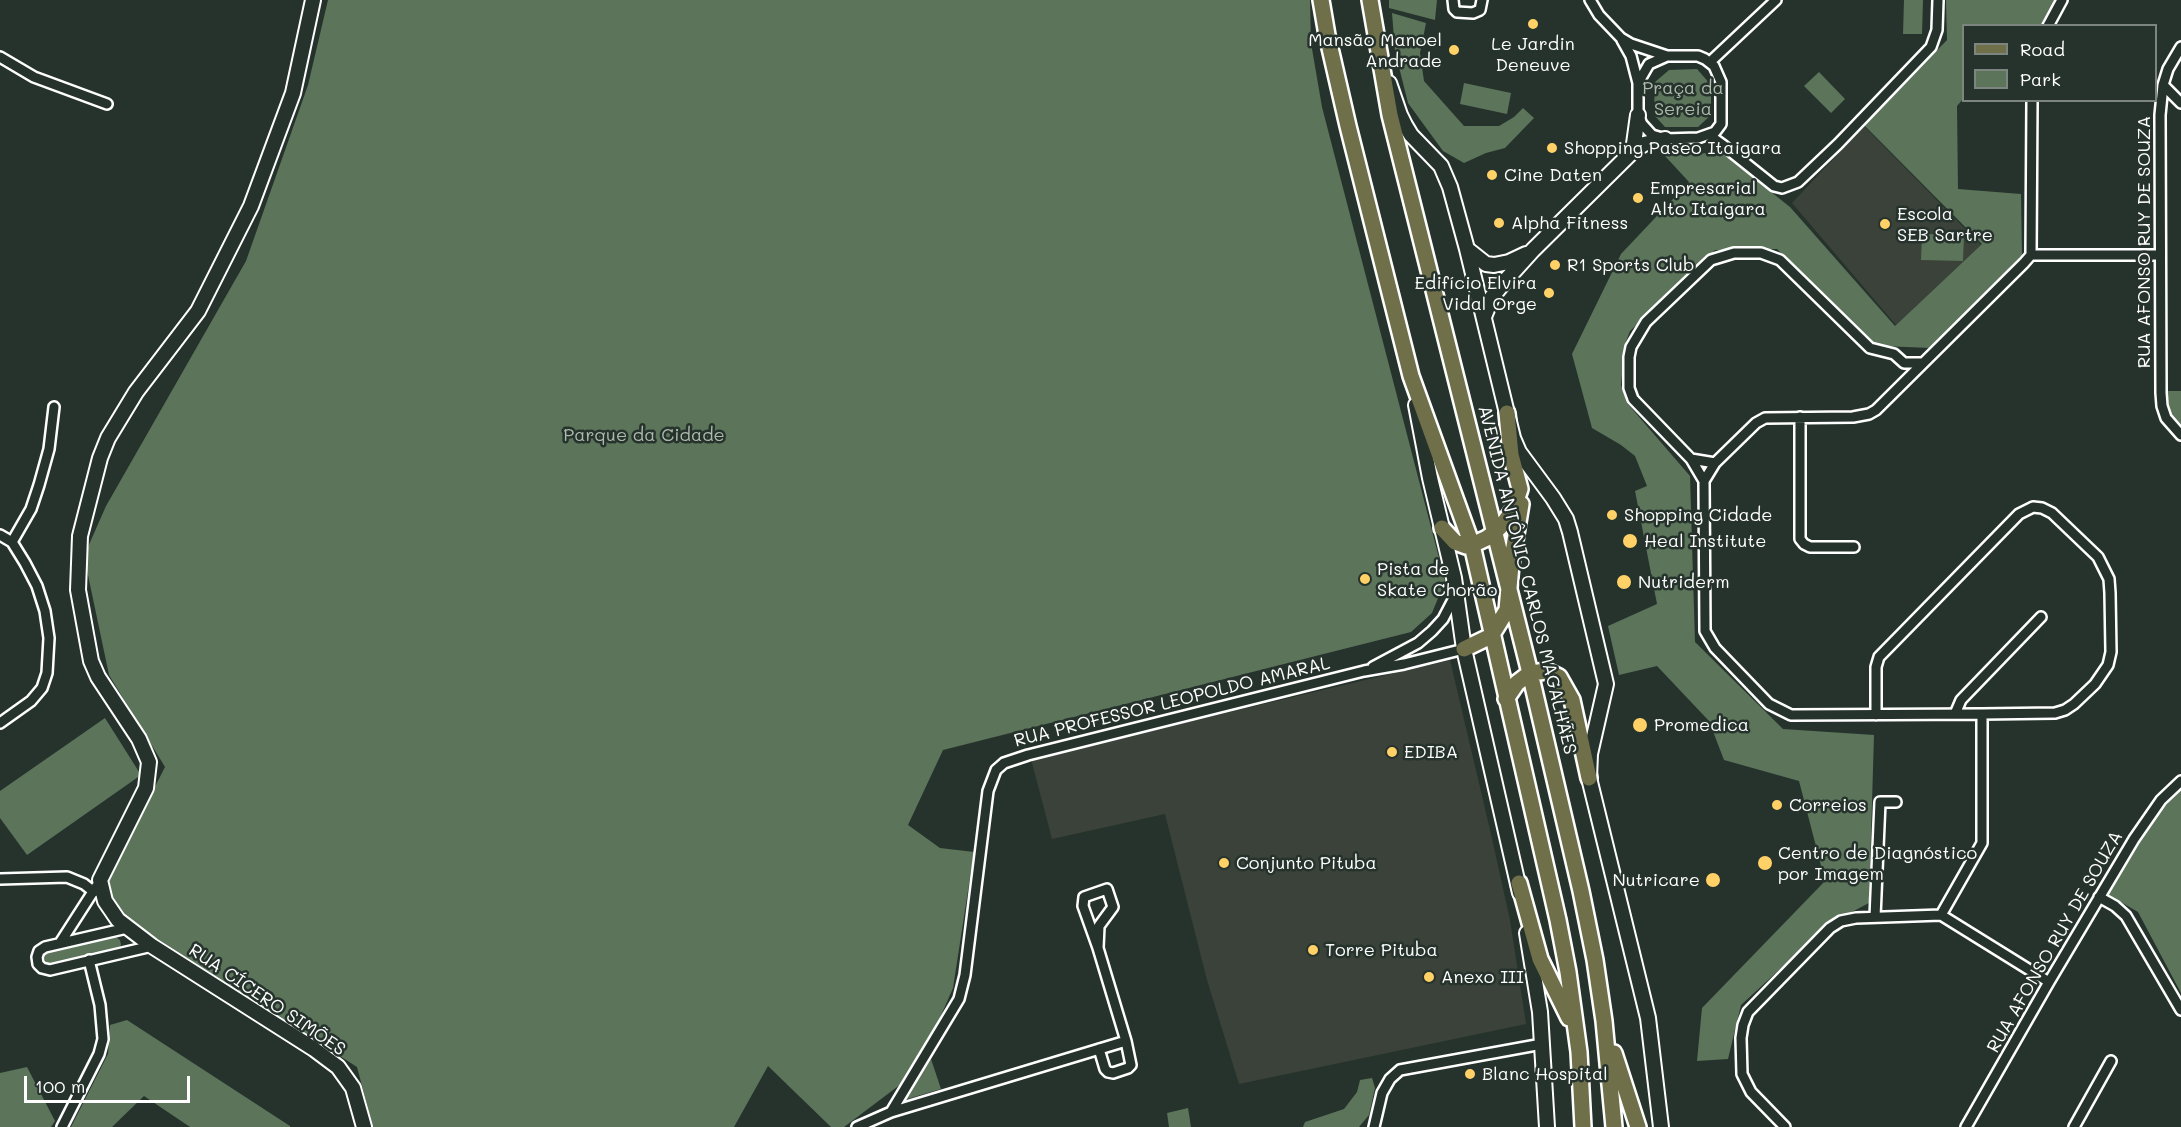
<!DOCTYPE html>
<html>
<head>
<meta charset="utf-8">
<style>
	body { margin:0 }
	#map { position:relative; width:2181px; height:1127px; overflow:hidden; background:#26332d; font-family:Mali,sans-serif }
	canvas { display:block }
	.legend { position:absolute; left:1962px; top:24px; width:195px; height:78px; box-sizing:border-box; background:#26332d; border:2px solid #7d8581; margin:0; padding:8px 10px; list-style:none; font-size:18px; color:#fff }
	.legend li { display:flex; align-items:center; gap:12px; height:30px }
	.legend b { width:30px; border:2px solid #7d8581 }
	.scale { position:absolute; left:24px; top:1076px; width:166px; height:27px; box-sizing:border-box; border:3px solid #fff; border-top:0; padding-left:8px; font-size:18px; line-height:21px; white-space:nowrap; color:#fff; -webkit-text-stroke:4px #26332d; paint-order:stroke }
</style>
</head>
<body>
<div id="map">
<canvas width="2181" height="1127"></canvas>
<ul class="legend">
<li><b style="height:8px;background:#6f704a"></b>Road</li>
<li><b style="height:16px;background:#5b745a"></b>Park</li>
</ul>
<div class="scale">100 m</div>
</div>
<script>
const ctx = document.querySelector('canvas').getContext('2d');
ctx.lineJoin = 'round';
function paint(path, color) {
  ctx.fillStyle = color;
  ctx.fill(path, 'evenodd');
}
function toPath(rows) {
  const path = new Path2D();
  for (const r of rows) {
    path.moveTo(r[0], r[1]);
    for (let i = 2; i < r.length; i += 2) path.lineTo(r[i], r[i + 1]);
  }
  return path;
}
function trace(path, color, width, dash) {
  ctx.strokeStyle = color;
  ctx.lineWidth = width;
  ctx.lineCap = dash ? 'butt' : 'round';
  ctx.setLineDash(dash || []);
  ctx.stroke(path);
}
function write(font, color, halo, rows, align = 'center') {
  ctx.font = font + ' Mali,sans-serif';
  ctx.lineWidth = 5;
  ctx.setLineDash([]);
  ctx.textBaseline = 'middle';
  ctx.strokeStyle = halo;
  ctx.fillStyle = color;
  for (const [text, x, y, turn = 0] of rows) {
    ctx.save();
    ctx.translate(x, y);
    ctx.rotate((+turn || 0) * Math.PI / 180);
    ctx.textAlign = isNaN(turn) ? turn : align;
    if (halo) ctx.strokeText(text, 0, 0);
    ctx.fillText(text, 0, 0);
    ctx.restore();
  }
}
const built = toPath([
	[1864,126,1981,245,1896,325,1792,203],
	[1450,660,1491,834,1510,920,1526,1024,1239,1084,1207,980,1165,814,1052,839,1031,759]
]);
const green = toPath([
	[328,0,1310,0,1311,43,1322,107,1445,581,1432,613,1411,632,943,750,908,825,940,848,974,852,953,988,932,1036,905,1081,844,1127,831,1127,768,1066,734,1127,373,1127,357,1067,97,900,165,767,109,675,84,556,106,506,246,261,308,85],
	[1389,0,1437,0,1435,20,1389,8],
	[1904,0,1923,0,1922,34,1903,34],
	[1946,0,2058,0,2046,25,1964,26,1963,99,1957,106,1958,189,2021,194,2022,256,1931,348,1881,346,1867,340,1777,249,1715,250,1630,331,1625,344,1621,385,1627,403,1690,476,1695,642,1783,729,1874,735,1869,903,1829,924,1741,1005,1728,1059,1697,1061,1702,1008,1825,881,1799,781,1724,760,1709,721,1657,666,1619,675,1608,626,1657,604,1635,491,1647,486,1635,456,1621,445,1592,428,1572,354,1621,254,1689,182,1665,156,1721,152,1790,207,1895,326,1982,244,1864,125,1947,40],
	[1392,13,1426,23,1420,53,1424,81,1464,126,1499,126,1514,117,1523,108,1534,118,1505,148,1486,153,1464,163,1443,151,1408,103,1395,51],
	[1697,69,1711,85,1711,115,1698,127,1665,127,1655,116,1654,112,1655,82,1669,70],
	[1819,72,1845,99,1831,113,1804,86],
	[1464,83,1511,93,1507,114,1460,104],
	[1922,234,1964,235,1963,261,1921,260],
	[2166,391,2181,391,2181,428,2171,415],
	[105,718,141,775,27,855,0,818,0,791],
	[2181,789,2181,993,2138,912,2107,894,2158,813],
	[116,937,120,940,121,945,118,949,52,965,46,964,44,956,46,952],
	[127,1020,290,1126,290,1127,190,1127,144,1096,112,1127,71,1127,108,1054,110,1025],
	[931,1059,941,1089,904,1100],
	[27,1067,55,1121,51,1127,0,1127,0,1073],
	[1372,1078,1375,1088,1369,1115,1359,1127,1303,1127,1305,1122,1344,1109,1357,1092,1360,1080],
	[1188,1108,1191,1127,1169,1127,1167,1113]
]);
const street = toPath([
	[1453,0,1454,9,1457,12,1473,13,1480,10,1482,0],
	[1590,0,1599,15,1621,38,1631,44,1667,56],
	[2048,26,2062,0],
	[1622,40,1631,56,1638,83],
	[2181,47,2168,69,2163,85,2160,115,2161,393,2162,406,2166,418,2181,435],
	[1667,56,1698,56,1705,59,1714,66,1721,82,1721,124,1715,132,1698,138,1665,139,1652,135,1642,124,1638,115,1638,83,1649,64,1667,56],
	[0,57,34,77,107,104],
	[1710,62,1776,0],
	[2163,85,2181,103],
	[1709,135,1724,146,1774,186,1782,188,1798,182,1838,144,1931,47,1937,30,1938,0],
	[2031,255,2160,255],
	[1800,417,1800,539,1804,544,1810,547,1854,547],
	[1691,459,1715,463],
	[1704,481,1691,459,1633,399,1629,388,1629,357,1631,347,1646,322,1711,260,1734,253,1761,253,1780,260,1870,348,1894,354,1904,363,1923,363],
	[0,535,12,542,25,563,37,586,45,611,49,638,47,673,42,688,31,701,0,723],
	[12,542,31,509,39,485,49,449,54,407],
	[1373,667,1418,643,1432,631,1443,619,1455,596],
	[1955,714,1961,700,2041,617],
	[1876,715,1876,667,1879,657,2019,514,2033,507,2042,508,2052,513,2098,557,2109,579,2110,593,2111,652,2108,665,2095,684,2074,704,2065,710,2055,713,1982,714,1791,715,1769,704,1715,648,1705,631,1704,481,1715,463,1756,423,1765,418,1853,417,1869,414,1876,410,2024,263,2031,255,2032,100],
	[0,879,67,877,84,884,94,892],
	[2099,897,2115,906,2126,916,2181,1010],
	[1941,915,1982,843,1982,714],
	[1941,915,2049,982],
	[1875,917,1880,802,1896,802],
	[127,928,45,947,39,951,37,957,38,964,42,968,50,970,152,946],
	[60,943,96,887],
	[1099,1049,1105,1069,1108,1072,1113,1073,1128,1068,1131,1065,1126,1041],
	[891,1112,1126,1041,1098,948,1083,906,1084,897,1107,889,1113,907,1099,926,1098,948],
	[62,1127,99,1054,103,1039,100,1005,89,960],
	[857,1127,891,1112,959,999,965,975,988,791,996,770,1004,763,1028,755,1364,671,1404,664,1464,649],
	[1374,1127,1382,1093,1390,1079,1400,1070,1542,1044],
	[1785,1127,1751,1092,1742,1074,1741,1038,1743,1025,1748,1012,1830,928,1841,921,1856,918,1941,915],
	[1966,1127,2049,982,2134,839,2161,800,2181,781],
	[2074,1127,2111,1061]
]);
const secondary = toPath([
	[313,0,293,93,251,206,198,311,136,392,108,438,100,458,80,536,78,590,91,661,98,677,139,739,149,762,146,788,100,880,105,901,118,920,152,946,314,1049,338,1067,353,1088,364,1127],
	[1389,83,1400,115,1405,125,1411,135,1441,166,1450,187,1467,249,1513,438,1519,452,1553,498,1566,519,1570,532,1606,684,1590,754,1589,778,1648,1018,1661,1127],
	[1633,151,1638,115],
	[1467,249,1486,264,1494,265,1509,262,1526,254],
	[1484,317,1492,297,1505,281,1533,250,1633,151,1644,144,1665,139],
	[1416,405,1430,478,1454,578,1464,649,1520,893],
	[1527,933,1540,1012,1547,1127]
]);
const primary = toPath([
	[1321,0,1327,35,1348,126,1411,376,1472,545,1558,920,1568,972,1579,1052,1583,1127],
	[1370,0,1390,115,1530,673,1581,891,1595,960,1604,1021,1614,1127],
	[1442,528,1455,542,1466,546,1472,545,1487,538,1495,532,1503,524,1513,510,1520,489,1511,455,1507,413],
	[1464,649,1491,636,1507,610,1511,565,1521,504],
	[1506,699,1517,683,1530,673,1547,671,1559,677,1572,700,1589,778],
	[1519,883,1540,959,1569,1018],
	[1614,1053,1638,1127]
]);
const markers = [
	[1533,24,6,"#ffd166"],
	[1454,50,6,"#ffd166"],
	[1552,148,6,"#ffd166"],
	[1492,175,6,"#ffd166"],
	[1638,198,6,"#ffd166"],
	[1499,223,6,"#ffd166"],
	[1885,224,6,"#ffd166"],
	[1555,265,6,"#ffd166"],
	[1549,293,6,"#ffd166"],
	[1612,515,6,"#ffd166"],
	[1630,541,8,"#ffd166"],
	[1365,579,6,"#ffd166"],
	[1624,582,8,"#ffd166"],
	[1640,725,8,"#ffd166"],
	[1392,752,6,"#ffd166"],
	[1777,805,6,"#ffd166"],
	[1224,863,6,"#ffd166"],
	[1765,863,8,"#ffd166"],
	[1713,880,8,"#ffd166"],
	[1313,950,6,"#ffd166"],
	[1429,977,6,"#ffd166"],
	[1470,1074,6,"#ffd166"]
];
const poiNames = [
	["Mansão Manoel",1442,40,"right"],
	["Andrade",1442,61,"right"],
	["Le Jardin",1533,44,"center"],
	["Deneuve",1533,65,"center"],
	["Shopping Paseo Itaigara",1564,148],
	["Cine Daten",1504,175],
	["Empresarial",1650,188],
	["Alto Itaigara",1650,209],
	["Escola",1897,214],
	["SEB Sartre",1897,235],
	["Alpha Fitness",1511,223],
	["R1 Sports Club",1567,265],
	["Edifício Elvira",1537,283,"right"],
	["Vidal Orge",1537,304,"right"],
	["Shopping Cidade",1624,515],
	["Heal Institute",1644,541],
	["Pista de",1377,569],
	["Skate Chorão",1377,590],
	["Nutriderm",1638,582],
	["Promedica",1654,725],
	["EDIBA",1404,752],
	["Correios",1789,805],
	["Centro de Diagnóstico",1778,853],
	["por Imagem",1778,874],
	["Conjunto Pituba",1236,863],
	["Nutricare",1700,880,"right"],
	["Torre Pituba",1325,950],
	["Anexo III",1441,977],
	["Blanc Hospital",1482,1074]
];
const parkNames = [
	["Praça da",1683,88],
	["Sereia",1683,109],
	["Parque da Cidade",644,435]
];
const streetNames = [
	["RUA AFONSO RUY DE SOUZA",2144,242,-90],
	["AVENIDA ANTÔNIO CARLOS MAGALHÃES",1527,580,76],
	["RUA PROFESSOR LEOPOLDO AMARAL",1172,702,-14],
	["RUA AFONSO RUY DE SOUZA",2055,942,-60],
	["RUA CÍCERO SIMÕES",267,1000,34]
];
paint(built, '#3b4239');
paint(green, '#5b745a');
trace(street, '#fff', 14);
trace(secondary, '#fff', 18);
trace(primary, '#fff', 20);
trace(street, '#26332d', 9);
trace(secondary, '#26332d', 14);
trace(primary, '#6f704a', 15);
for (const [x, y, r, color] of markers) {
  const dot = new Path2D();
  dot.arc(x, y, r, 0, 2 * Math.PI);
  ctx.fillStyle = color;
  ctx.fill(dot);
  trace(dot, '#26332d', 2);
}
write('18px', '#fff', '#26332d', poiNames, 'left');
write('18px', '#adbaac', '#26332d', parkNames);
write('18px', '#fff', '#26332d', streetNames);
</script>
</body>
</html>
